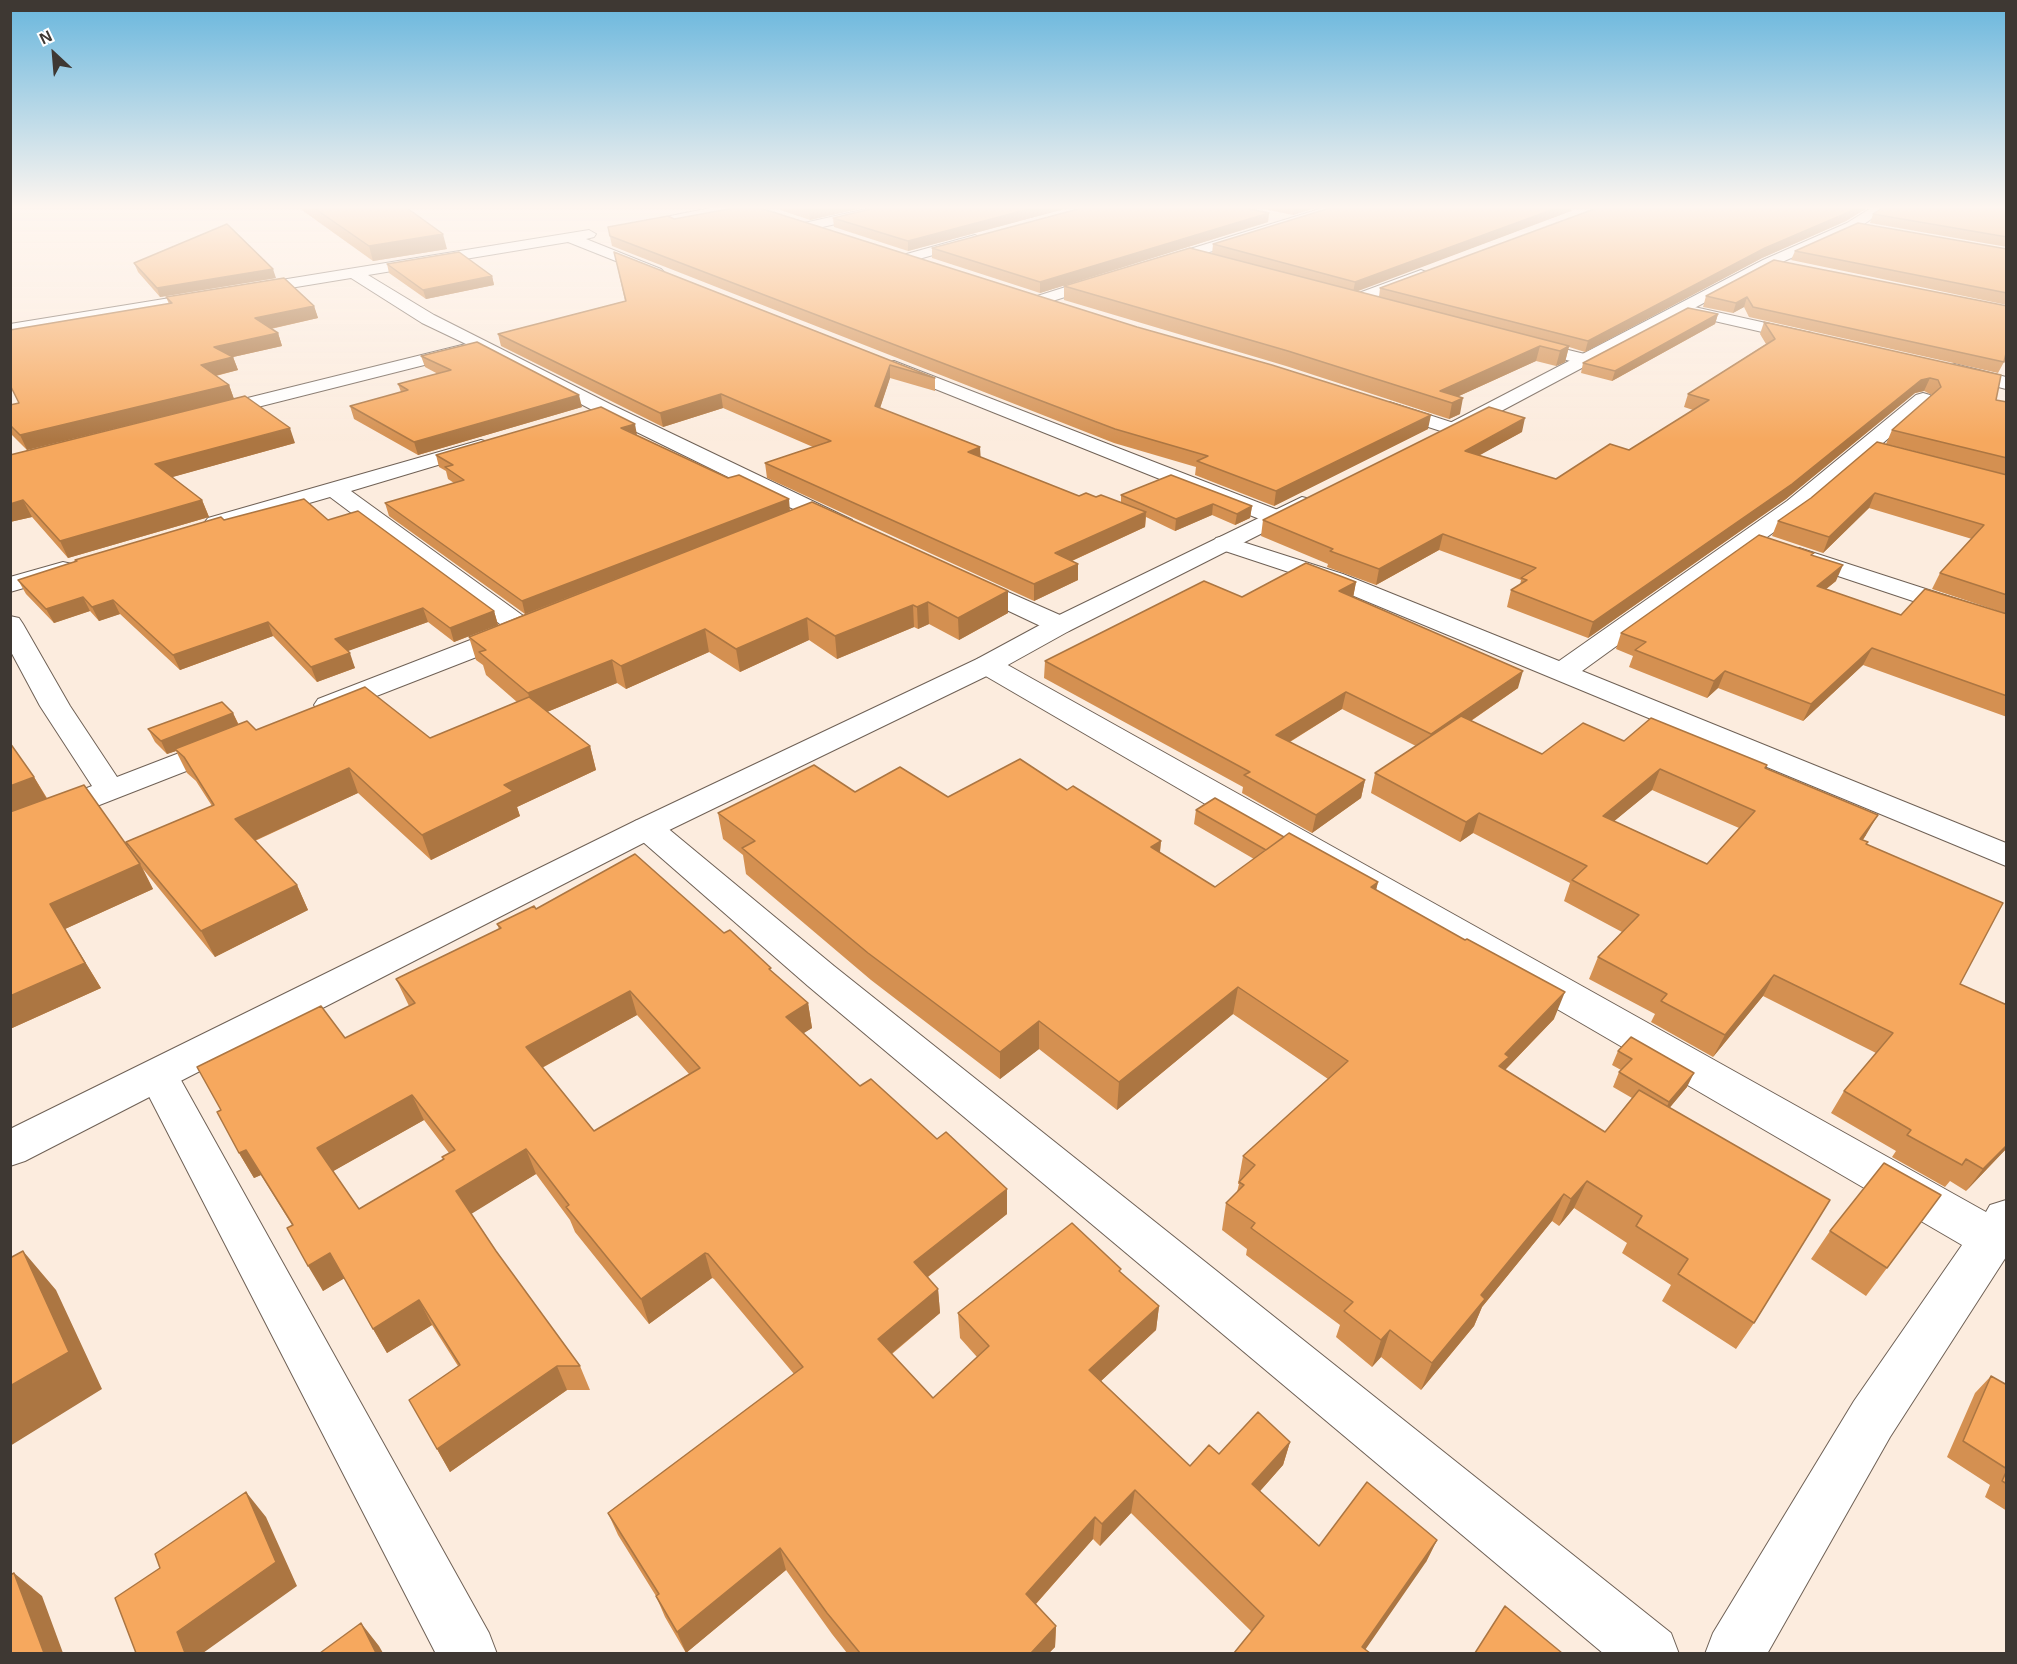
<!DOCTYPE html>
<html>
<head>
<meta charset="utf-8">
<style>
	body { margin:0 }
	#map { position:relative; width:2017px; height:1664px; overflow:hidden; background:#fcecde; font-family:Arial,sans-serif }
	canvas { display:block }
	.frame { position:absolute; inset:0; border:12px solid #3e3833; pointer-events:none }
	.north { position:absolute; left:24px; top:24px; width:60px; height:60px; -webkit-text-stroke:4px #fff; paint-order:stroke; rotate:334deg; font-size:16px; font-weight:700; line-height:24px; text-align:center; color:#3e3833 }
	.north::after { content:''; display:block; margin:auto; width:21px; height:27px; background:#3e3833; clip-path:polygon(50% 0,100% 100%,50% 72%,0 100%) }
</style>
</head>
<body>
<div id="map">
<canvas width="2017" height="1664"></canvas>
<div class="frame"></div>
<div class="north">N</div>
</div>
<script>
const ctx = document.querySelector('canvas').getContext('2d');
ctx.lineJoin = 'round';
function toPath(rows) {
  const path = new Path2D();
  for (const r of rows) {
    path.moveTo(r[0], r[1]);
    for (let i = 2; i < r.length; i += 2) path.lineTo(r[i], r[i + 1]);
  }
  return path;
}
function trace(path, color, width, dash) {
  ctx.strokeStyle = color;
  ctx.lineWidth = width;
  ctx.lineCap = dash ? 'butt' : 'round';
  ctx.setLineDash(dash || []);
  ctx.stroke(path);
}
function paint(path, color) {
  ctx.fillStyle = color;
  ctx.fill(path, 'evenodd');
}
const minor = toPath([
	[711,208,739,208,732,212,675,223,668,219,670,216,711,208],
	[871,208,896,208,894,211,809,230,802,226,804,223,871,208],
	[1323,208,1344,208,1342,211,1161,267,1156,269,1148,264,1151,261,1323,208],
	[589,230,596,234,594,237,586,239,661,269,664,272,661,275,651,275,568,242,368,275,434,315,612,405,852,520,856,525,852,530,844,532,836,530,598,413,474,348,472,353,210,419,203,417,200,413,203,409,466,344,422,323,351,278,10,334,10,324,589,230],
	[975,235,982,239,980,242,908,262,901,258,903,255,975,235],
	[1421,270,1426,272,1429,275,1426,278,1360,303,1348,303,1346,300,1348,297,1421,270],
	[1107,274,1115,279,1112,282,1040,305,1032,300,1034,297,1107,274],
	[1681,304,1806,332,1812,333,1815,337,1812,341,1806,342,1675,312,1673,309,1681,304],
	[1523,339,1593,356,1596,360,1593,364,1587,365,1517,348,1514,344,1517,340,1523,339],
	[894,361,1283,512,1287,517,1283,522,1275,524,1267,522,888,370,885,366,888,362,894,361],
	[1955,364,2006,377,2006,389,1948,374,1946,370,1948,366,1955,364],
	[1923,393,1930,395,1933,399,1930,403,1803,511,1582,671,2006,843,2006,866,1325,584,1216,548,1212,543,1216,538,1224,536,1343,574,1559,661,1787,501,1916,395,1923,393],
	[1389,402,1460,425,1463,429,1460,433,1453,435,1382,412,1379,408,1382,404,1389,402],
	[481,440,488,442,491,446,488,450,351,491,533,623,537,629,533,635,338,711,328,714,318,711,314,705,318,699,504,627,330,497,216,530,208,528,204,523,208,518,481,440],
	[1799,548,2006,615,2006,632,1790,560,1787,555,1790,550,1799,548],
	[63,562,72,564,75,569,72,574,10,592,10,577,63,562],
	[967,574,1069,619,1073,625,1069,631,1060,633,1051,631,958,587,954,582,958,577,967,574],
	[10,616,19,618,23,624,70,706,117,777,213,740,224,737,235,740,239,746,235,752,10,840,10,818,92,786,40,706,10,650,10,616],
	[987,657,997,659,1986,1212,1990,1205,2006,1200,2006,1257,1890,1437,1767,1654,1705,1654,1713,1633,1854,1401,1962,1245,977,671,973,665,977,659,987,657],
	[647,818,659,821,834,966,1671,1633,1679,1654,1604,1654,808,986,635,835,631,828,635,821,647,818],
	[158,1059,172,1064,489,1633,497,1654,436,1654,138,1075,144,1064,158,1059]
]);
const tertiary = toPath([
	[1871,208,1887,208,1857,229,1773,266,1460,433,1453,435,1446,433,1443,429,1446,425,1763,260,1847,223,1871,208],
	[1302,497,1310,499,1313,504,1310,509,1069,631,997,671,659,835,25,1161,10,1166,10,1129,635,821,977,659,1051,619,1302,497]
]);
const wall = toPath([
	[299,208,407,208,447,249,373,261],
	[780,208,862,208,810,220,780,210],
	[875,208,1068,208,908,251,834,227,833,218],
	[1259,208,1315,208,1293,215],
	[1330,208,1572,208,1571,211,1356,291,1379,297,1380,288,1597,208,1867,208,1846,221,1762,258,1585,352,1569,347,1565,362,1556,366,1536,361,1459,396,1460,414,1449,419,1286,366,1064,300,1064,286,1212,254,1213,244],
	[2007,208,2007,247,1870,223,1873,214],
	[1269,213,1268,222,1040,293,932,258,932,248],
	[674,219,1428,429,1274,506,1195,475,1196,467,1114,443,612,246,608,227],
	[2007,249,2007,305,1791,260,1795,251],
	[614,252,935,378,935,391,890,378,880,408,980,457,1079,496,1096,497,1121,502,1121,495,1252,506,1250,518,1235,525,1212,515,1175,531,1146,517,1145,527,1072,561,1078,564,1078,580,1034,601,767,478,765,463,813,447,723,408,663,427,501,346,498,334,625,301],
	[134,263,276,278,160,297,138,272],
	[387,264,492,276,494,285,426,299,389,273],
	[1706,296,2007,306,2007,352,2004,362,1998,373,1749,317,1744,307,1733,313,1703,307],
	[166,297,314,306,318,318,271,329,278,333,282,346,233,357,238,370,216,376,229,385,234,399,27,450,10,433,10,405,19,403,169,304],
	[1718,314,1715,324,1612,381,1581,373,1583,363],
	[1764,322,1996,400,2007,402,2007,475,1886,444,1892,430,1932,395,1924,391,1915,393,1786,499,1588,638,1507,607,1511,590,1520,585,1521,580,1439,550,1376,585,1327,567,1328,564,1261,536,1263,520,1522,432,1479,455,1556,479,1629,450,1693,410,1684,407,1688,394,1766,344,1760,334],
	[421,356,582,407,418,455,354,419,350,406,401,392,398,384,438,374,425,367],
	[637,435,790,510,1008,613,959,640,929,624,918,629,914,627,837,659,809,640,740,672,709,652,626,689,617,683,547,712,590,746,596,770,517,807,520,816,431,860,358,793,255,841,297,885,308,910,215,957,143,869,153,889,65,929,101,988,10,1029,34,777,47,798,136,859,126,842,212,806,196,781,187,773,176,751,167,754,155,742,148,729,233,713,239,725,256,730,430,738,517,702,486,675,483,665,476,660,469,637,525,614,389,516,385,503,454,483,448,479,446,471,439,467,436,455],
	[295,443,172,477,202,500,209,517,68,558,32,517,10,522,10,455],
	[2007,475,2007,614,1932,589,1940,573,1972,539,1869,508,1823,553,1772,536,1778,521,1811,498],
	[224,520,328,520,494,611,498,625,454,642,428,622,347,651,355,668,317,682,273,636,180,670,120,614,99,621,90,611,54,623,26,594,18,580,76,562,75,560],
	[1812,555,1836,581,1826,589,1901,615,2007,614,2007,717,1863,665,1803,721,1718,688,1707,698,1629,667,1633,656,1616,649,1621,633],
	[1356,582,1353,597,1518,688,1471,721,1542,754,1624,741,1766,768,1866,835,1863,840,1960,984,2007,1005,2007,1148,1966,1191,1950,1181,1945,1187,1892,1157,1896,1151,1831,1113,1844,1091,1876,1053,1763,996,1713,1057,1651,1022,1655,1014,1589,979,1598,957,1622,932,1564,901,1570,883,1473,833,1460,842,1371,793,1375,773,1416,746,1342,709,1290,742,1365,780,1361,798,1312,833,1242,793,1243,787,1044,678,1045,661,1242,597],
	[1652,790,1739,828,1707,864,1614,821],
	[1067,790,1161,841,1160,853,1215,887,1254,859,1194,824,1196,810,1284,837,1378,882,1376,890,1554,1019,1505,1070,1605,1132,1632,1098,1613,1087,1619,1072,1621,1070,1612,1065,1618,1051,1687,1087,1669,1108,1754,1323,1736,1349,1662,1301,1671,1285,1622,1253,1627,1243,1574,1208,1559,1226,1552,1221,1482,1307,1474,1326,1421,1390,1381,1357,1372,1367,1336,1337,1340,1325,1246,1255,1247,1249,1222,1230,1226,1203,1237,1192,1239,1184,1238,1184,1243,1156,1328,1079,1233,1014,1117,1110,1039,1049,1000,1079,871,980,746,874,743,855,723,839,718,813,855,792,948,797],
	[536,909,724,933,772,972,808,1003,812,1028,803,1033,860,1086,1007,1189,1007,1214,928,1277,938,1289,940,1313,892,1354,933,1398,977,1357,960,1338,958,1313,1121,1273,1159,1306,1156,1330,1101,1381,1190,1466,1219,1454,1290,1442,1283,1465,1260,1491,1319,1546,1437,1540,1426,1562,1252,1632,1131,1513,1100,1546,1093,1539,1036,1604,1056,1626,1055,1647,1049,1653,847,1653,832,1634,786,1570,686,1653,665,1617,656,1596,618,1535,608,1513,794,1374,714,1279,712,1278,649,1324,575,1232,570,1220,536,1174,471,1213,496,1251,580,1366,590,1390,567,1390,450,1472,437,1449,458,1366,432,1325,387,1353,344,1278,323,1291,292,1225,261,1175,254,1178,239,1153,345,1038,409,1006,396,979,499,929,497,924],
	[637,1015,689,1074,594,1131,542,1068],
	[424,1120,449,1153,442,1157,444,1160,359,1209,333,1171],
	[1830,1231,1887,1268,1866,1296,1811,1259],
	[1991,1376,2006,1385,2007,1384,2007,1511,1985,1497,1990,1485,1947,1457,1975,1393]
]);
const shadedWall = toPath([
	[819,208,862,208,810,220,809,210],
	[1033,208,1068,208,908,251,908,241],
	[1294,208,1315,208,1293,215],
	[1557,208,1572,208,1571,211,1353,293,1355,282],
	[1856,208,1867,208,1846,221,1762,258,1585,352,1588,341,1765,248],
	[1269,213,1268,222,1040,293,1040,282],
	[443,234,447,249,373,261,369,246],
	[273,269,276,278,160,297,157,288],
	[492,276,494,285,426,299,423,290],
	[1747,297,1744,307,1733,313,1736,303],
	[314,306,318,318,260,331,255,318],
	[1718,314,1715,324,1612,381,1615,371],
	[278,333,282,346,233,357,238,370,206,378,201,365,214,347],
	[1540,346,1536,361,1448,401,1440,391],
	[1569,346,1565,362,1556,366,1560,351],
	[890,365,890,378,876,420,875,406],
	[1930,378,1924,391,1915,393,1786,499,1588,638,1593,622,1921,380],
	[229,385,234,399,27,450,20,435],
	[721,394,723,408,663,427,660,413],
	[579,395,582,407,418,455,414,442],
	[1463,398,1460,414,1449,419,1452,403],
	[1431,415,1428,429,1274,506,1276,491],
	[1525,418,1522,432,1462,465,1465,451],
	[635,424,637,435,621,428],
	[290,428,295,443,162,480,155,464],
	[980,447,981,462,968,452],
	[1875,493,1869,508,1823,553,1829,537],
	[789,499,790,511,525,614,522,601],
	[23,500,32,517,10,522,10,504],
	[202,500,209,517,68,558,60,541],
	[1213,504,1212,515,1175,531,1176,519],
	[1252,506,1250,518,1235,525,1237,514],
	[1146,512,1145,527,1054,569,1055,553],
	[1443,534,1439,550,1376,585,1379,569],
	[1078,564,1078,580,1034,601,1034,584],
	[1843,565,1836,581,1810,602,1817,586],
	[1356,582,1353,598,1339,591],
	[1008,591,1008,613,959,640,958,618],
	[83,597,90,611,54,623,46,609],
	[113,600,120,614,99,621,92,607],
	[928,602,929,624,918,629,917,607],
	[913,605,914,627,837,659,835,636],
	[423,608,428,622,340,654,335,639],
	[494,611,498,625,454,642,450,628],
	[807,618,809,640,740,672,736,649],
	[268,622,273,636,180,670,173,655],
	[705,629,709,652,626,689,621,666],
	[1872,648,1863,665,1803,721,1811,704],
	[350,653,355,668,317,682,311,667],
	[612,660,617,683,535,717,528,693],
	[1523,671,1518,688,1427,751,1431,734],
	[1725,671,1718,688,1707,698,1714,681],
	[1346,692,1342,709,1273,752,1276,735],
	[233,713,239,726,175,749,176,751,167,754,161,741],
	[590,746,596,770,517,807,520,816,431,860,422,835,504,785],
	[349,768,358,793,247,844,235,819],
	[1660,769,1652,790,1595,837,1603,816],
	[34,777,48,801,10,816,10,786],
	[1365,780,1361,798,1312,833,1316,815],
	[1479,813,1473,833,1460,842,1466,822],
	[1878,815,1866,835,1849,859,1860,839],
	[1161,841,1158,867,1151,847],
	[140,864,153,889,65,929,101,988,10,1029,10,996,50,904],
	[1378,882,1371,909,1371,887],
	[297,885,308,910,215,957,201,931],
	[1774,975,1763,996,1713,1057,1725,1035],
	[1238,987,1233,1014,1117,1110,1119,1082],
	[630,991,637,1015,534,1072,526,1047],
	[1565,992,1554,1019,1503,1072,1489,1094,1505,1054],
	[808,1003,812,1028,790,1042,786,1017],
	[1039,1021,1039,1049,1000,1079,1000,1052],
	[1694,1073,1687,1087,1662,1117,1669,1102],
	[412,1095,424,1120,330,1173,317,1148],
	[2007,1145,2007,1148,1966,1191,1983,1169],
	[526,1149,536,1174,468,1216,456,1191],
	[246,1150,261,1175,254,1178,239,1153],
	[1587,1181,1574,1208,1559,1226,1571,1199],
	[1007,1189,1007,1214,916,1286,914,1262],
	[1564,1194,1552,1221,1482,1307,1474,1326,1421,1390,1432,1363,1481,1295],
	[23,1251,56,1290,102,1389,10,1446,10,1386],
	[330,1253,345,1278,323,1291,308,1266],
	[705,1253,712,1278,649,1324,641,1299],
	[938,1289,940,1313,880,1363,878,1339],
	[419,1300,432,1325,387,1353,373,1329],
	[1159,1306,1156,1330,1087,1394,1089,1370],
	[1390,1330,1381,1357,1372,1367,1381,1340],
	[557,1366,567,1390,450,1472,437,1449],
	[1290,1442,1283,1465,1246,1507,1252,1484],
	[1135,1490,1131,1513,1100,1546,1102,1524],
	[246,1492,266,1517,297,1586,203,1653,185,1653,177,1632],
	[1095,1517,1093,1539,1026,1615,1026,1594],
	[1437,1540,1426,1562,1363,1653,1362,1647],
	[780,1548,786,1570,686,1653,677,1632],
	[14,1573,42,1596,63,1653,44,1653],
	[361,1623,379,1646,383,1653,376,1653],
	[1056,1626,1055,1647,1049,1653,1031,1653]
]);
const building = toPath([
	[314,208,407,208,443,234,369,246,314,208],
	[734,208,760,208,1137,327,1272,365,1431,415,1276,491,1197,461,1208,456,1115,429,610,236,608,227,668,216,674,219,734,208],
	[802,208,819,208,809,210,802,208],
	[875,208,1033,208,908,241,833,218,875,208],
	[1082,208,1245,208,1269,213,1040,282,932,248,1082,208],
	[1330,208,1557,208,1355,282,1213,244,1330,208],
	[1597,208,1856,208,1849,212,1765,248,1588,341,1380,288,1597,208],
	[1882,208,2007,208,2007,237,1873,214,1882,208],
	[1858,223,2007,249,2007,293,1795,251,1858,223],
	[227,224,273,269,157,288,134,263,227,224],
	[1190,248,1569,346,1560,351,1540,346,1440,391,1463,398,1452,403,1288,351,1064,286,1190,248],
	[459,252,492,276,423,290,387,264,459,252],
	[614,252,935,378,890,365,875,406,980,447,968,452,1079,496,1086,493,1096,497,1101,495,1146,512,1055,553,1078,564,1034,584,765,463,831,441,721,394,660,413,498,334,626,301,614,252],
	[1774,260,2007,306,2007,349,2004,362,1753,307,1747,297,1736,303,1706,296,1774,260],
	[284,278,314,306,255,318,278,333,214,347,233,357,201,365,229,385,20,435,10,425,10,405,19,403,10,385,10,330,172,303,166,297,284,278],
	[1688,308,1718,314,1615,371,1583,363,1688,308],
	[1764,322,2001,375,1996,400,2007,402,2007,458,1892,430,1941,387,1938,380,1930,378,1921,380,1792,484,1593,622,1511,590,1527,580,1521,578,1536,568,1443,534,1379,569,1330,551,1333,549,1263,520,1489,407,1525,418,1465,451,1556,479,1610,444,1629,450,1709,400,1688,394,1775,339,1764,322],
	[477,342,579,395,414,442,350,406,408,390,398,384,451,370,421,356,477,342],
	[245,396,290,428,155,464,202,500,60,541,23,500,10,504,10,455,245,396],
	[601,407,635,424,621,428,728,478,739,475,789,499,522,601,385,503,464,480,445,467,453,465,436,455,601,407],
	[1877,442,2007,475,2007,595,1940,573,1984,525,1875,493,1829,537,1778,521,1811,498,1877,442],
	[1171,475,1252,506,1237,514,1213,504,1176,519,1121,495,1171,475],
	[304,499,328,520,358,511,494,611,450,628,423,608,335,639,350,653,311,667,268,622,173,655,113,600,92,607,83,597,46,609,18,580,77,561,75,560,221,517,224,520,304,499],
	[812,502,1008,591,958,618,928,602,917,607,913,605,835,636,807,618,736,649,705,629,621,666,612,660,528,693,479,652,486,650,469,637,812,502],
	[1759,535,1814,553,1811,555,1843,565,1817,586,1901,615,1925,589,2007,614,2007,696,1872,648,1811,704,1725,671,1714,681,1635,650,1646,642,1621,633,1759,535],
	[1306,563,1356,582,1339,591,1523,671,1431,734,1346,692,1276,735,1365,780,1316,815,1244,775,1250,772,1045,661,1204,581,1242,597,1306,563],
	[365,687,430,738,529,697,590,746,504,785,513,791,422,835,349,768,235,819,297,885,201,931,126,842,214,805,184,757,175,749,247,721,256,730,365,687],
	[222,702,233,713,161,741,148,729,222,702],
	[1461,716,1542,754,1583,723,1624,741,1651,718,1767,765,1765,768,1878,815,1860,839,1868,842,1866,844,2003,903,1960,984,2007,1005,2007,1145,1983,1169,1966,1159,1962,1165,1907,1135,1911,1130,1844,1091,1893,1033,1774,975,1725,1035,1661,1001,1667,994,1598,957,1639,915,1572,880,1587,866,1479,813,1466,822,1375,773,1461,716],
	[1660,769,1755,811,1707,864,1603,816,1660,769],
	[10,743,34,777,10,786,10,743],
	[1020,759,1067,790,1073,786,1161,841,1151,847,1215,887,1289,833,1378,882,1371,887,1465,940,1467,939,1565,992,1505,1054,1509,1057,1499,1066,1605,1132,1639,1090,1830,1200,1754,1323,1678,1274,1688,1259,1636,1226,1642,1216,1587,1181,1571,1199,1564,1194,1481,1295,1485,1299,1432,1363,1390,1330,1381,1340,1344,1311,1353,1302,1251,1228,1255,1223,1226,1203,1244,1185,1239,1182,1255,1165,1243,1156,1348,1061,1238,987,1119,1082,1039,1021,1000,1052,868,953,742,848,755,841,718,813,814,765,855,792,900,767,948,797,1020,759],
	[84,785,140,864,50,904,85,963,10,996,10,812,84,785],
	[1215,798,1284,837,1266,850,1196,810,1215,798],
	[635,854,724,933,730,930,771,968,769,969,808,1003,786,1017,860,1086,871,1079,937,1139,946,1132,1007,1189,914,1262,938,1289,878,1339,933,1398,989,1346,958,1313,1072,1223,1121,1269,1119,1271,1159,1306,1089,1370,1190,1466,1209,1445,1219,1454,1258,1412,1290,1442,1252,1484,1319,1546,1367,1482,1437,1540,1362,1647,1370,1653,1234,1653,1264,1616,1135,1490,1102,1524,1095,1517,1026,1594,1056,1626,1031,1653,860,1653,827,1613,780,1548,677,1632,656,1596,659,1594,608,1513,803,1367,708,1254,705,1253,641,1299,566,1207,569,1205,526,1149,456,1191,496,1251,580,1366,557,1366,437,1449,409,1400,460,1365,419,1300,373,1329,330,1253,308,1266,287,1228,293,1225,246,1150,239,1153,217,1112,221,1110,197,1067,321,1006,345,1038,415,1003,396,979,501,928,497,924,534,906,536,909,635,854],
	[630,991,700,1068,594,1131,526,1047,630,991],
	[412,1095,455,1150,442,1157,444,1159,359,1209,317,1148,412,1095],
	[1631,1037,1694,1073,1669,1102,1619,1072,1632,1059,1618,1051,1631,1037],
	[1884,1163,1941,1195,1887,1268,1830,1231,1884,1163],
	[23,1251,69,1352,10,1386,10,1258,23,1251],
	[1991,1376,2007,1385,2007,1469,1963,1441,1991,1376],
	[2007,1470,2007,1484,2002,1481,2007,1470],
	[246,1492,276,1562,177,1632,185,1653,136,1653,115,1598,160,1568,155,1554,246,1492],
	[14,1573,44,1653,10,1653,10,1575,14,1573],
	[1505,1606,1562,1653,1475,1653,1505,1606],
	[361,1623,376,1653,320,1653,361,1623]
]);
trace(minor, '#6f6156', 2);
trace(tertiary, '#6f6156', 2);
paint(minor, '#fff');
paint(tertiary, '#fff');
paint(wall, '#d49051');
paint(shadedWall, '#ac7642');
paint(building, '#f6a85e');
trace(building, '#ac7642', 1.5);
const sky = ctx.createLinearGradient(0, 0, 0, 441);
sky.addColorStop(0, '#68b6dd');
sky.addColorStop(0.47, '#fef6f0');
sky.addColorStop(1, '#fef6f000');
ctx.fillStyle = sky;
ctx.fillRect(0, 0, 2017, 441);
</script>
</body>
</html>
